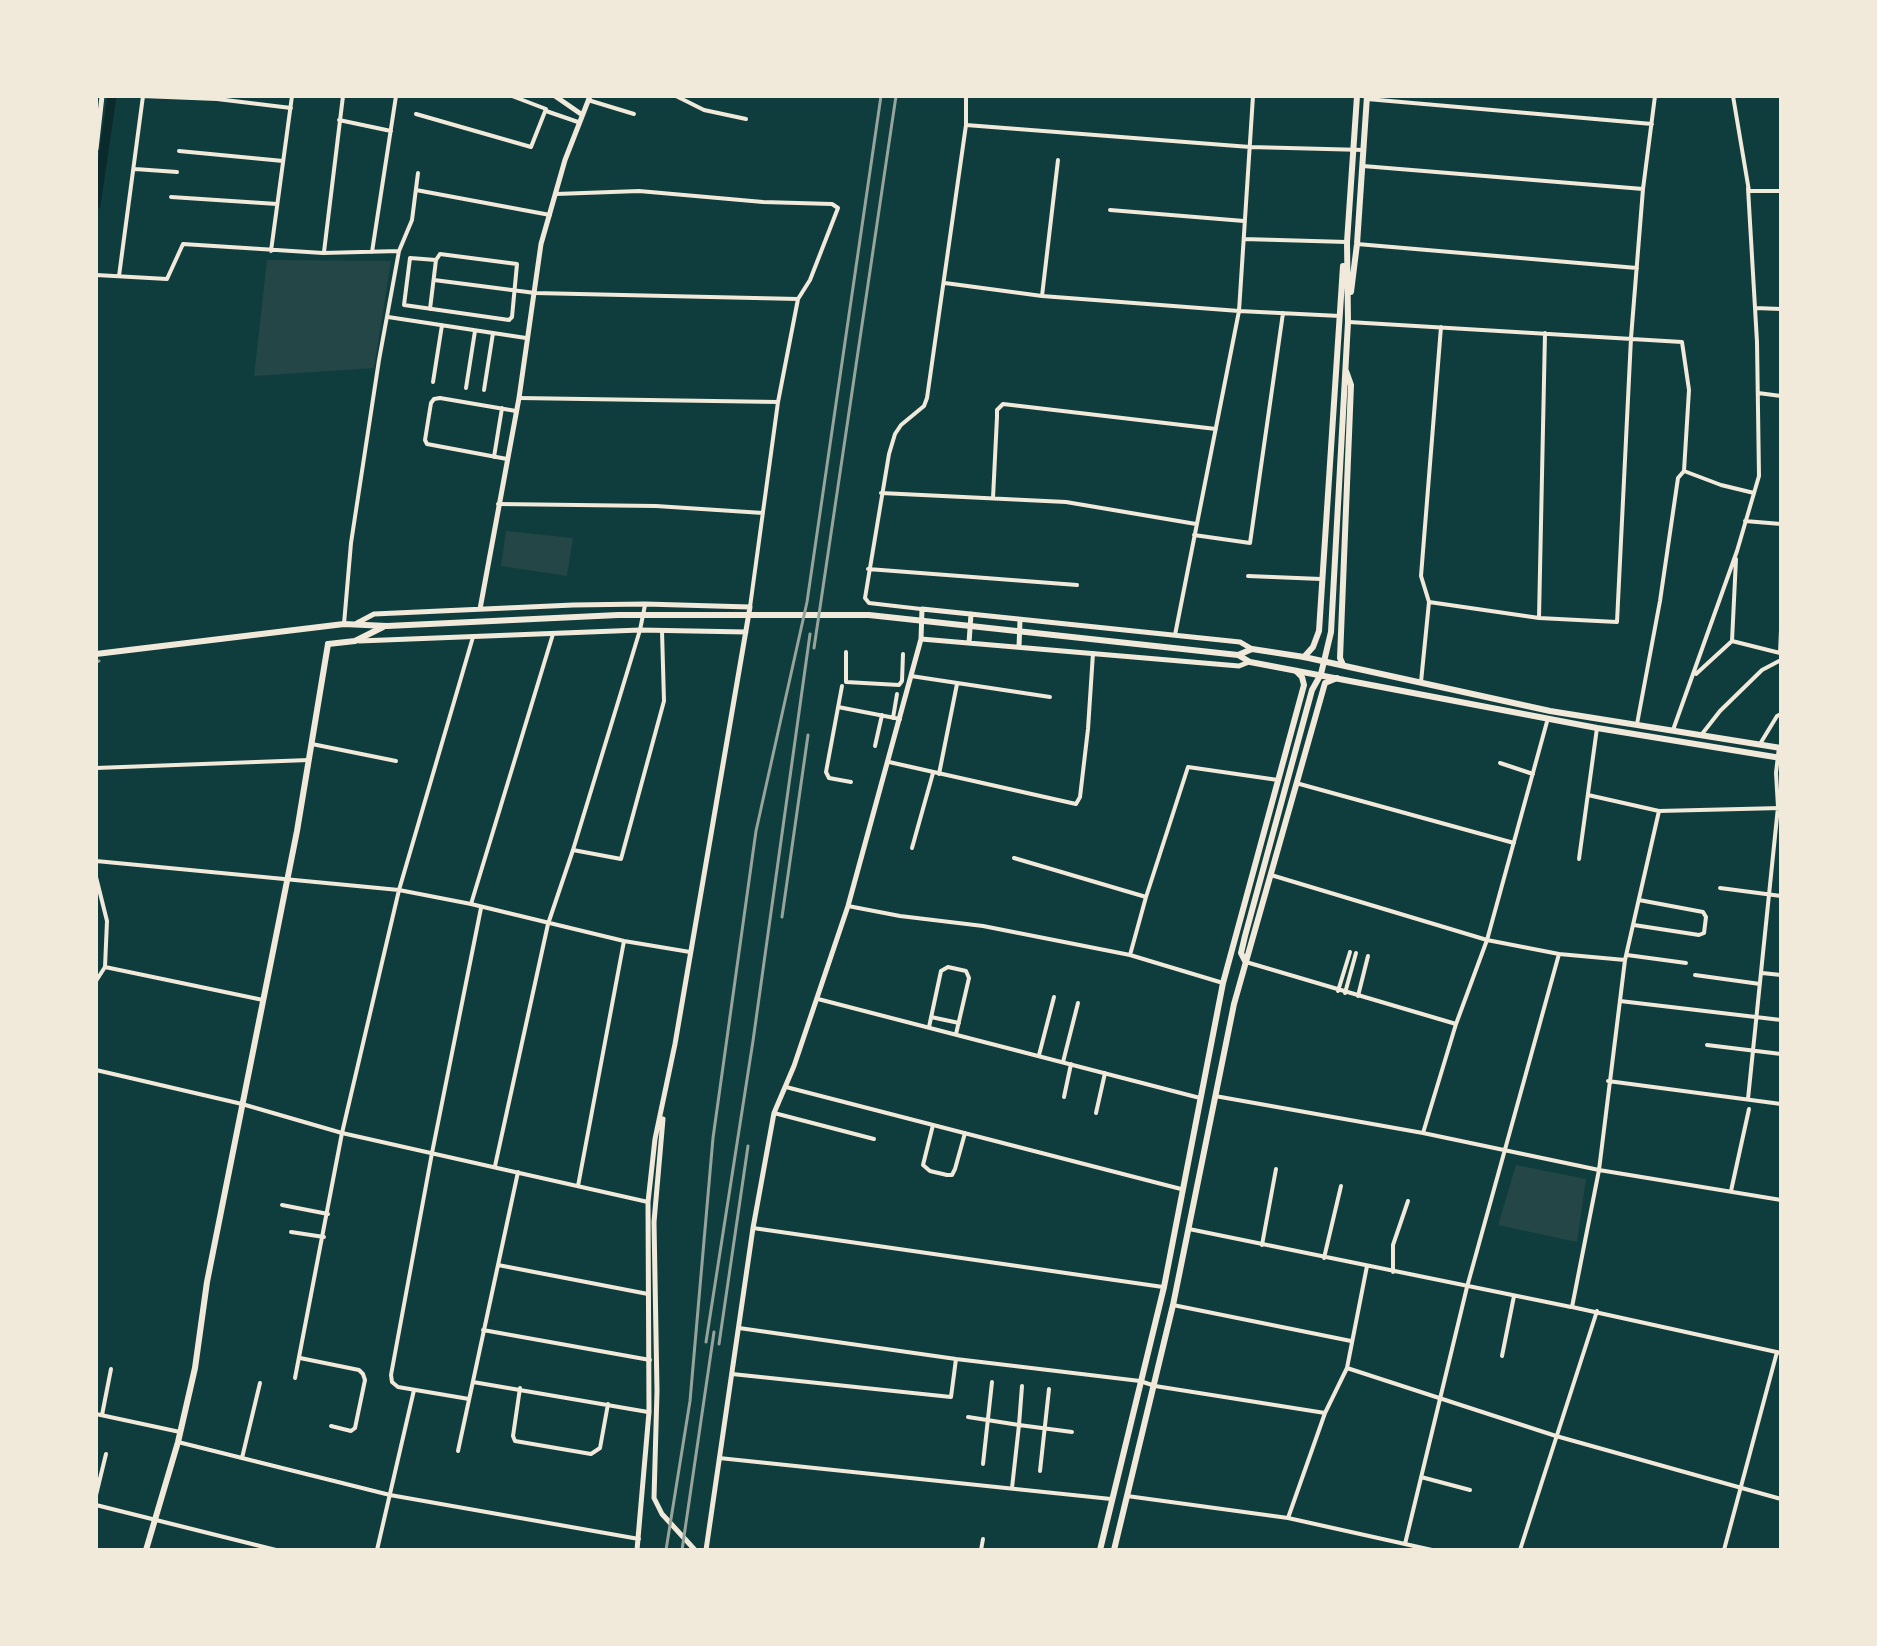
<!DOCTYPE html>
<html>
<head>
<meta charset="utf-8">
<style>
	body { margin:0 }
	#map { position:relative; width:1877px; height:1646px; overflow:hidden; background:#0f3d3e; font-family:"Libre Baskerville",serif }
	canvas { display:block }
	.frame { position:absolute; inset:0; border:98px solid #f1e9da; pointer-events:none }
</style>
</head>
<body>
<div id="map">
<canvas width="1877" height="1646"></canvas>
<div class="frame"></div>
</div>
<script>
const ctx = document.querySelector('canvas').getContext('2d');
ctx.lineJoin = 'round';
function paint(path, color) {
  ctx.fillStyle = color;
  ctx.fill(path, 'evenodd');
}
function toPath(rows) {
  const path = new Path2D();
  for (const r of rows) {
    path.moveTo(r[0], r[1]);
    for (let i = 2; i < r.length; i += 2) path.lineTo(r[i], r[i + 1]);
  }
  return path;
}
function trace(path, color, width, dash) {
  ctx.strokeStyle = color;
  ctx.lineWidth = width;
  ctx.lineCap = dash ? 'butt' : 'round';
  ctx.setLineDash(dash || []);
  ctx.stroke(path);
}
const green = toPath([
	[267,260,391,261,374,368,254,376],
	[506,531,573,538,567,576,501,566],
	[1516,1165,1586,1179,1577,1242,1498,1225]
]);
const canal = toPath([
	[96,205,112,96]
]);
const minor = toPath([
	[142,96,217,99,291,108],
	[676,96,704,110,746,119],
	[1733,96,1749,191,1781,191],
	[1367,99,1652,124],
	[588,100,634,114],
	[546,111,578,122],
	[416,114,531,147,546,109,512,96],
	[339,120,391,131],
	[966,125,1250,147,1364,150],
	[179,151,283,161],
	[1363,166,1643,189],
	[135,169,177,172],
	[416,190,550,215],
	[556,194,639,191,763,202,832,204,838,208,810,280,798,299,778,402,750,607],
	[171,197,277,204],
	[1110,210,1244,221],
	[1244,239,1347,242],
	[1357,244,1637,268],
	[271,251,292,96],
	[324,252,343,96],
	[372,252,396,96],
	[440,254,517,264,512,317,509,320,404,305,410,258,436,260,440,254],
	[96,275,167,279,183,244,323,253,399,251],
	[119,276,143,96],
	[434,280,535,293,798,299],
	[945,283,1042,296,1239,311,1340,316],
	[1042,296,1058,160],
	[1755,308,1781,309],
	[430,309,436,260],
	[388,317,526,338],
	[1349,322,1682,342,1689,390,1684,471,1678,478,1660,601,1637,724],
	[433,382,442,325],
	[466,388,475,331],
	[484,390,493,333],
	[1758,393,1781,396],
	[519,398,778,402],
	[494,457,502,408],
	[507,459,427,444,425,440,431,403,434,399,440,398,516,411],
	[1684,471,1721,485,1754,493],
	[881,493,1066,502,1196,524],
	[993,498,997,417,997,410,1003,404,1216,429],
	[498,504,656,506,763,513],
	[1745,521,1781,524],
	[1194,535,1250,543,1283,313],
	[868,569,1077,585],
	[1248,576,1321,579],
	[1429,602,1539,618,1617,622,1631,338,1643,189,1655,96],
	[921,609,869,603,865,598,889,454,895,434,901,425,924,406,927,398,966,125,966,96],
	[1539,618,1545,333],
	[344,624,351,543,379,360,399,251,412,220,418,173],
	[1175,635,1239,311,1253,96],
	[1732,641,1780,653],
	[846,652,846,682,899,685,902,681,903,654],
	[1780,653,1781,630],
	[1696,674,1732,641,1736,559],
	[911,676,1050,697],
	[1421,682,1429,602,1421,576,1441,327],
	[842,686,826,772,829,778,851,782],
	[838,707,900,719],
	[893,718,897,694],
	[1673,730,1737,551,1759,476,1757,342,1748,188],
	[1702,734,1720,711,1762,670,1781,660],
	[312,744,396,761],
	[1760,744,1777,716,1781,714],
	[875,746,882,715],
	[889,762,1076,804,1080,797,1088,729,1093,653],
	[1500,763,1533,774],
	[96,768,309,760],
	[939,774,957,684],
	[1296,783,1514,843],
	[1588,795,1659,811,1781,808],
	[1659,811,1625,960,1599,1170,1572,1307,1781,1353],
	[912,848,933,773],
	[573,850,621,859,664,701,662,631],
	[1014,858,1146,897],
	[1579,859,1597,728],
	[96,861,399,890,471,904,624,941,690,952],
	[1271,875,1487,940,1559,954,1625,960],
	[96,877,107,921,105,967,96,981],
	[1720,888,1781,896],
	[471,904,553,634],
	[848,906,900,916,983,926,1130,955,1223,983],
	[1634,925,1699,935,1704,933,1706,917,1703,912,1639,900],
	[1130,955,1146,897,1188,767,1278,780],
	[1627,955,1686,963],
	[1246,962,1456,1024],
	[105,967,263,1000],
	[1762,973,1781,975],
	[1695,975,1760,984],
	[1338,991,1350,952],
	[1345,993,1356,953],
	[1358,996,1368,956],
	[818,999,1200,1098],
	[1620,1001,1781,1020],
	[931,1017,959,1023],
	[929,1027,941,971,948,967,966,971,969,978,956,1034],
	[1707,1045,1781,1054],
	[1039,1055,1054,997],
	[1063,1062,1078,1003],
	[96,1070,242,1104,342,1133,648,1202],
	[1608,1081,1781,1104],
	[786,1087,1181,1189],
	[1215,1096,1423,1133,1599,1170,1781,1200],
	[1064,1097,1071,1064],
	[1748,1099,1778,807,1776,773,1779,747],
	[774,1113,874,1139],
	[1096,1113,1105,1073],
	[933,1125,923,1165,930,1171,947,1175,952,1175,955,1169,965,1133],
	[1423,1133,1456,1024,1487,940,1548,718],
	[495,1166,548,924,573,850,640,630,645,605],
	[578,1186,624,941],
	[1731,1191,1749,1109],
	[282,1205,328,1214],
	[753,1228,1163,1287],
	[1189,1229,1571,1307],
	[291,1232,324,1237],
	[1262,1245,1276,1169],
	[1324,1258,1341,1186],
	[498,1265,648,1294],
	[1393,1272,1393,1245,1408,1201],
	[1173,1305,1351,1341],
	[739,1328,956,1359,1140,1381,1155,1386,1325,1413],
	[483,1330,650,1360],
	[1502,1356,1514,1296],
	[300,1358,359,1370,363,1374,365,1380,355,1428,351,1431,331,1426],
	[1347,1368,1556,1436,1781,1499],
	[732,1374,951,1397,956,1359],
	[295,1378,342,1133,399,890,473,637],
	[473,1382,648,1412],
	[520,1388,513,1436,515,1441,591,1454,600,1448,608,1404],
	[469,1399,398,1387,392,1382,391,1375,432,1153,481,908],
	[96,1414,180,1432],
	[102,1415,111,1369],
	[968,1417,1019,1425,1022,1386],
	[178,1442,390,1495,639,1539],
	[458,1451,518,1172],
	[242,1458,260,1383],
	[719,1458,1111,1499],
	[983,1464,992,1382],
	[1040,1471,1049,1389],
	[1421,1477,1470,1490],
	[1012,1488,1019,1425,1072,1432],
	[96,1495,106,1454],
	[1127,1496,1288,1518,1432,1550],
	[96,1505,276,1550],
	[1288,1518,1325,1413,1347,1368,1367,1266],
	[1405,1544,1467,1287,1559,954],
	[377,1550,414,1390],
	[981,1550,983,1539],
	[1520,1550,1597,1311],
	[1724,1550,1777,1352]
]);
const tertiary = toPath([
	[555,96,581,114],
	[96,149,102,96],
	[480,609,519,398,541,244,565,160,590,96],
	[357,623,374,614,573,605,645,604,750,607,675,1044,655,1139,648,1202,649,1412,637,1550],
	[921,639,1239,666,1249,662],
	[359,641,640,630,746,632],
	[969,643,971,614],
	[1019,647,1020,620],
	[663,1119,654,1222,657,1391,654,1498,662,1514,695,1550],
	[706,1550,753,1228,774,1113,794,1066,848,906,921,639,922,609,1240,642,1252,649]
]);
const secondary = toPath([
	[1351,292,1357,244,1367,96],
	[1304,657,1313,647,1319,631,1343,266],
	[1343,665,1340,658,1351,385,1346,371],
	[1245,961,1241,953,1245,936,1312,690,1321,674,1331,632,1348,322,1347,242,1357,96],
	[146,1550,178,1442,195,1368,207,1282,297,831,328,644],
	[1100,1550,1164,1287,1223,983,1304,685,1302,677,1296,671],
	[1114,1550,1173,1305,1234,1004,1325,683,1337,678]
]);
const primary = toPath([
	[328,644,355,641,383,627],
	[96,654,344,624,387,626,618,615,869,615,1238,655,1250,662,1597,728,1781,758],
	[1238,655,1252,649,1304,657,1550,711,1781,748]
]);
const rail = toPath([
	[814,648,896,96],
	[96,662,99,661],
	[782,917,808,735],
	[706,1342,753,1041,810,634],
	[719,1344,748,1146],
	[666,1550,690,1401,713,1138,756,831,807,602,881,96],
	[682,1550,714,1332]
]);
paint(green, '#244646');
trace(canal, '#0a2a2b', 9);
trace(minor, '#f1e9da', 4);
trace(tertiary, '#f1e9da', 5);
trace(secondary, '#f1e9da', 6);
trace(primary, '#f1e9da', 6);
trace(rail, '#97a49c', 3);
</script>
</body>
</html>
